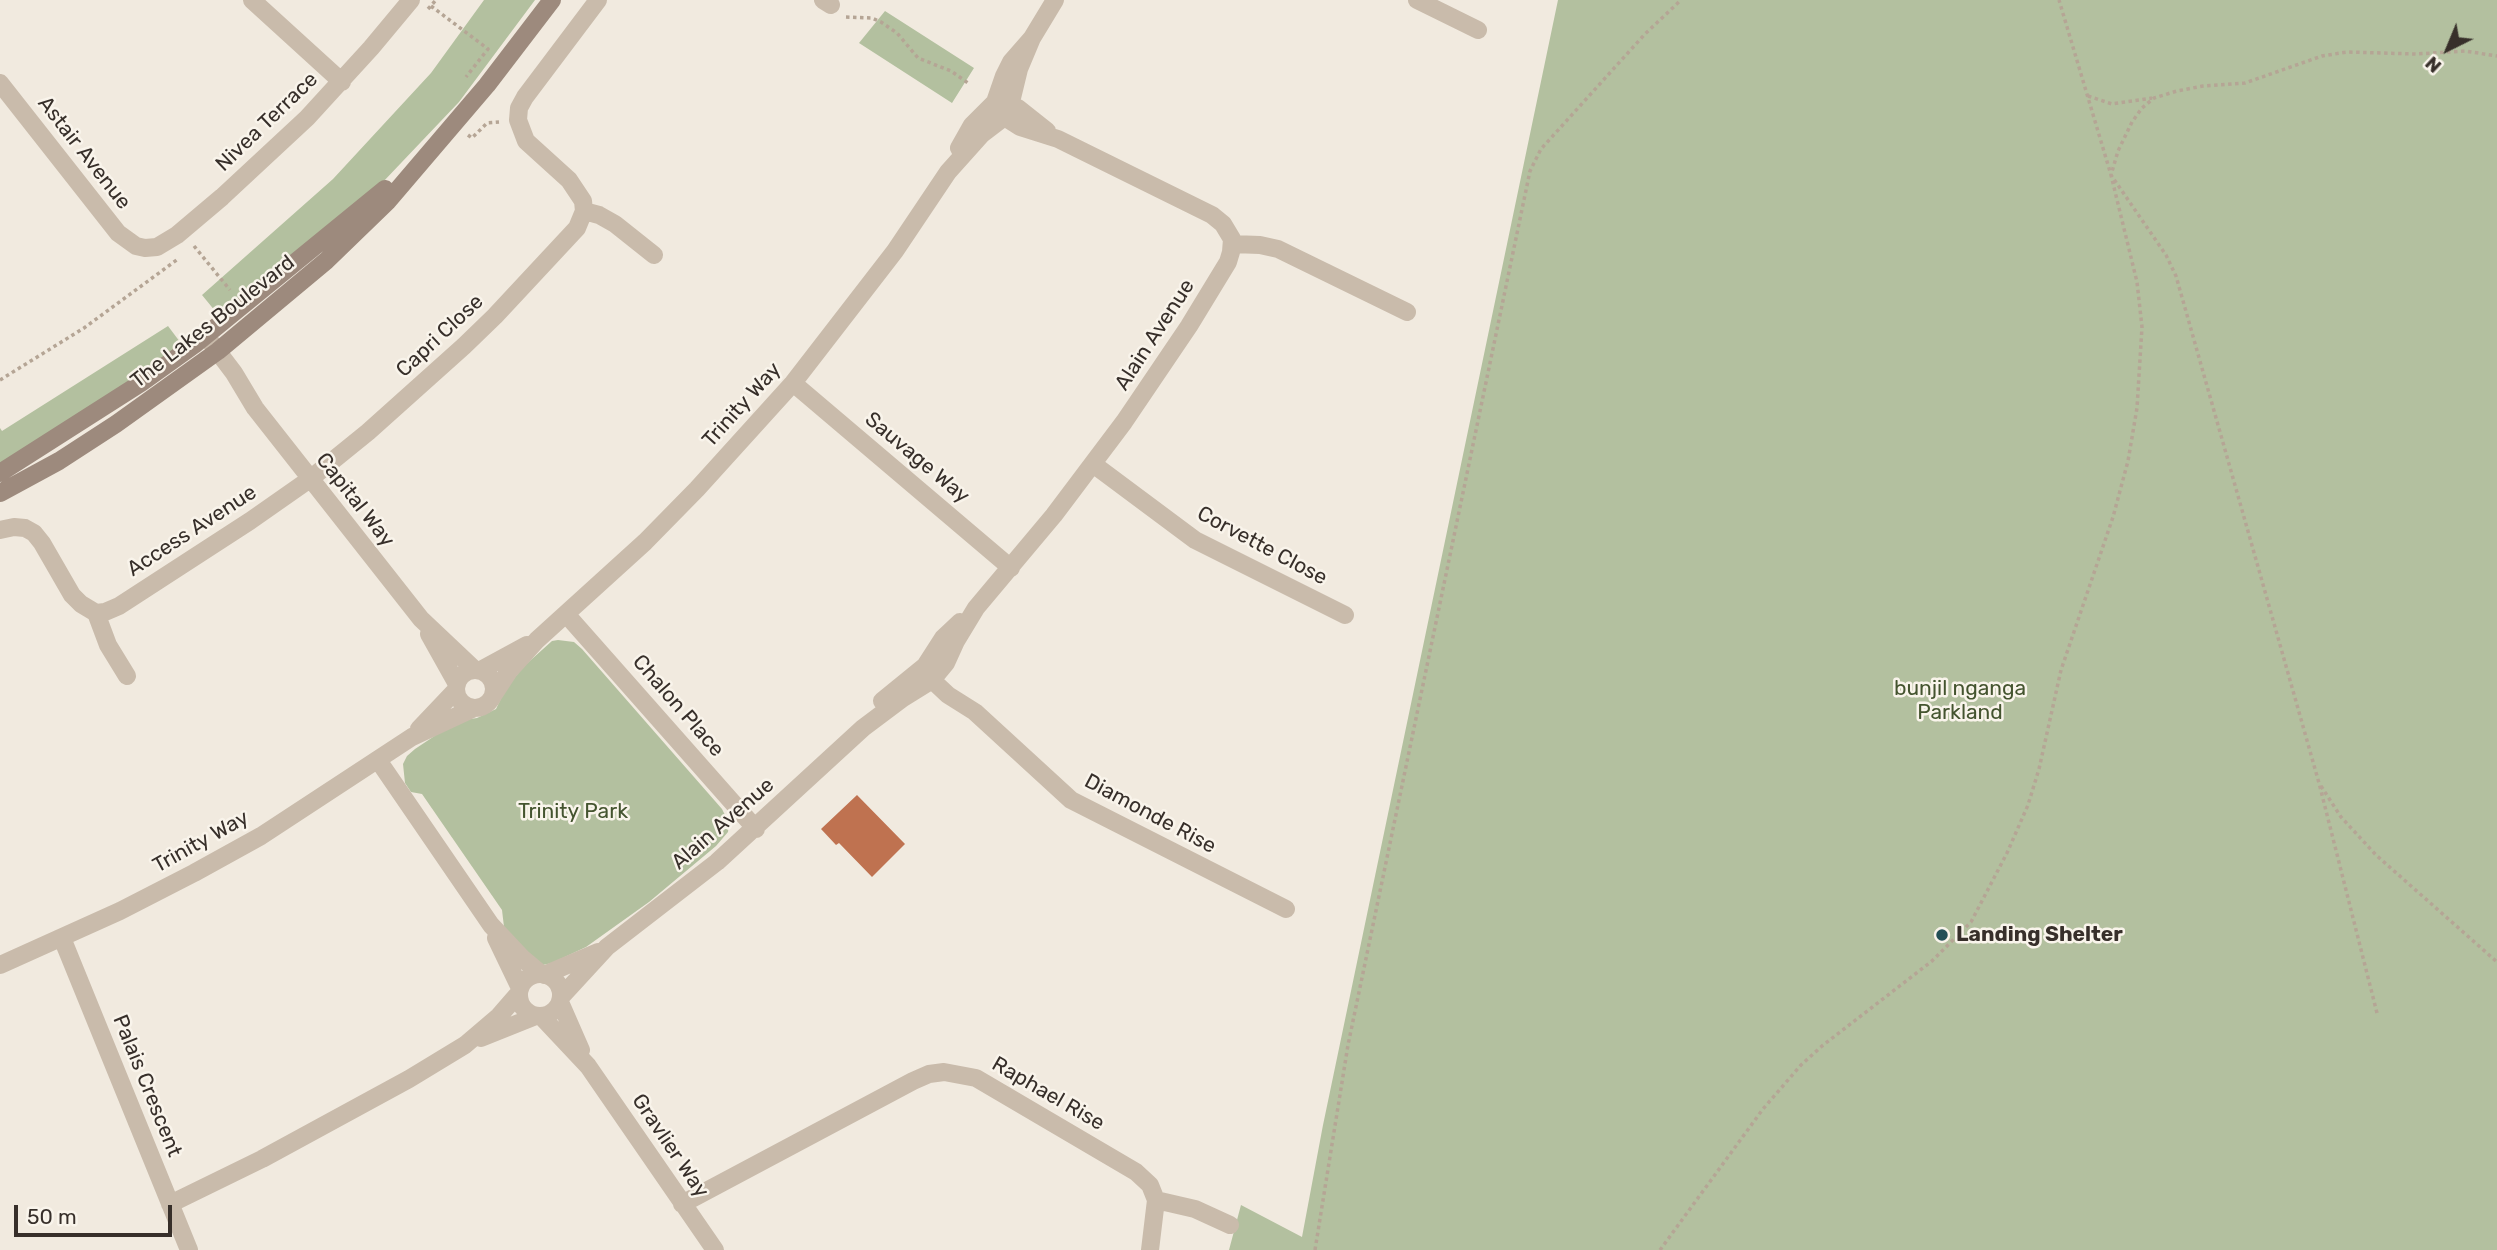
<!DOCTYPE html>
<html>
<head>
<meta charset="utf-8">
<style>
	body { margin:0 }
	#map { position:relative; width:2497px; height:1250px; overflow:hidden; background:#f1eadf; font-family:Rubik,sans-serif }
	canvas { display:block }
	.north { position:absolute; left:2413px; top:14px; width:70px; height:70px; -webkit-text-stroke:5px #f9f4eb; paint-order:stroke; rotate:223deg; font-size:19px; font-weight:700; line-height:28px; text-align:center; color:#372f2a }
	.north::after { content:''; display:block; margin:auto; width:24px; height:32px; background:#372f2a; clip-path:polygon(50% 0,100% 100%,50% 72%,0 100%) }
	.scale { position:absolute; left:14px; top:1205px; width:158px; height:32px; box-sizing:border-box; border:4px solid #372f2a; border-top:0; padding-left:9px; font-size:21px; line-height:24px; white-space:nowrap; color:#372f2a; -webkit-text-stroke:5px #f9f4eb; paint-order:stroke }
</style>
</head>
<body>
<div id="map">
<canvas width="2497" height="1250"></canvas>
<div class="north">N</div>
<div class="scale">50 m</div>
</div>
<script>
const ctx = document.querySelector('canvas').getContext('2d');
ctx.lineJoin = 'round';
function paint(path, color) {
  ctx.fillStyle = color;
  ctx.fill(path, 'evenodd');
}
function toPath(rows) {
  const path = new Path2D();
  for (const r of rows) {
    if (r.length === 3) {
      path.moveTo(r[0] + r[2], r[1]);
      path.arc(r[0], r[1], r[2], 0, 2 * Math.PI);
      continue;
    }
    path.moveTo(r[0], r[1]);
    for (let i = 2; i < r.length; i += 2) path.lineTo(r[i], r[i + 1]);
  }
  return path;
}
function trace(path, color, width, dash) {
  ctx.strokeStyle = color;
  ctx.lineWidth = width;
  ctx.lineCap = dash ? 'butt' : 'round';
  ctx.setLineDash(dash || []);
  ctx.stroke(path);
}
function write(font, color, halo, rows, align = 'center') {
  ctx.font = font + ' Rubik,sans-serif';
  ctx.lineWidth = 5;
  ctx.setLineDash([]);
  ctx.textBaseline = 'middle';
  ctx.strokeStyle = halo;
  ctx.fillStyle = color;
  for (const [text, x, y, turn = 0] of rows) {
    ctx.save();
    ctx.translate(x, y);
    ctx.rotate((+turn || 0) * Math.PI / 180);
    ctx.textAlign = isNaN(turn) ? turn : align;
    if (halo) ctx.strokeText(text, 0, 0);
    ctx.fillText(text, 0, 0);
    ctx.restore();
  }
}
const green = toPath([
	[484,0,535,0,459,102,363,203,220,317,202,295,333,179,431,73],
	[1558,0,2497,0,2497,1250,1229,1250,1241,1205,1302,1237,1323,1125],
	[885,11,974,68,952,103,859,43],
	[168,326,183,346,0,467,0,428,2,431],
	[558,640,574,642,582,649,722,809,729,823,728,832,716,846,649,902,586,947,552,963,543,965,534,963,504,927,502,910,422,794,411,792,405,783,403,764,407,756,415,749,457,721,477,718,496,709,505,690,523,667,552,641]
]);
const building = toPath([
	[857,795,905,844,872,877,839,843,836,845,821,829]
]);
const path = toPath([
	[431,6,488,49,466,77],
	[428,9,436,0],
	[846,17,872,18,881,22,897,33,918,58,951,71,968,83],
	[2088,96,2112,104,2152,98],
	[468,135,472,138,487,123,499,122],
	[194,246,230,290],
	[0,380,84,328,178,259],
	[2321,786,2341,817,2376,855,2497,962],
	[2377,1013,2319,783,2176,276,2166,255,2111,175,2118,151,2132,122,2142,108,2154,98,2177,91,2203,86,2245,83,2322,56,2347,52,2416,54,2465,51,2497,56],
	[1315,1250,1348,1045,1530,171,1541,149,1645,34,1681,0],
	[1660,1250,1763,1109,1801,1065,1822,1046,1932,961,1971,922,2007,853,2028,805,2039,769,2061,670,2113,517,2128,461,2137,408,2142,327,2137,282,2111,175,2059,0]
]);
const street = toPath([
	[252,0,342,82],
	[823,0,831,5],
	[1417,0,1478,30],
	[0,83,118,233,136,246,145,248,157,247,177,235,222,197,307,118,371,48,411,0],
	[999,103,1018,108,1047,131],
	[959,148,972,125,995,102,1004,76,1011,62,1032,38,1055,0],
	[584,211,599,215,615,224,654,255],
	[1232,244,1260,245,1278,249,1407,312],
	[206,336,234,373,255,408,421,619,475,670],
	[793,383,1011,568],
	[1093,464,1195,540,1345,615],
	[0,530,14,527,25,528,34,533,42,543,72,595,81,604,96,613,108,645,127,676],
	[96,613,105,612,119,606,250,521,310,479,368,432,464,346,495,316,577,228,584,211,583,201,569,180,526,141,518,120,519,108,525,97,598,0],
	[566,614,756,829],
	[429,634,457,684],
	[925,666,932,680,948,695,975,712,1071,800,1286,909],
	[475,689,19],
	[481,670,527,645],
	[494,694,509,671,537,640,645,542,697,489,793,383,895,251,948,172,982,134,1003,118,1010,106,1019,69,1032,38],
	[882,701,925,666,943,638,960,622],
	[419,729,456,690],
	[378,760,491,925,522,958,541,974],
	[62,938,189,1250],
	[496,938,520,988],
	[0,965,120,911,194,873,261,836,412,737,474,708],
	[540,995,21],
	[544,975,598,952],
	[561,997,607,947,717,862,863,728,903,698,932,680,946,663,956,641,976,608,1054,515,1124,422,1189,326,1228,262,1231,252,1232,239,1223,224,1212,215,1058,139,1020,127,1009,120,995,102],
	[560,1002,581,1050],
	[541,1016,588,1066,715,1250],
	[481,1038,536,1016],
	[170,1204,262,1159,409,1079,465,1045,499,1016,519,993],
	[682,1204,913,1081,929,1074,944,1072,976,1078,1136,1172,1150,1185,1156,1200,1195,1209,1230,1225],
	[1150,1250,1156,1200]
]);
const secondary = toPath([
	[0,473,141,383,194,345,385,189],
	[0,493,59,461,116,424,218,351,326,261,388,201,487,85,552,0]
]);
const markers = [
	[1942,935,7,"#224f56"]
];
const streetNames = [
	["Nivea Terrace",267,122,-44],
	["Astair Avenue",84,153,52],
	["The Lakes Boulevard",213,322,-38],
	["Alain Avenue",1155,335,-57],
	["Capri Close",440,336,-43],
	["Trinity Way",742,405,-48],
	["Sauvage Way",917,458,40],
	["Capital Way",355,500,52],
	["Access Avenue",192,531,-33],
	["Corvette Close",1262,546,28],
	["Chalon Place",678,706,49],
	["Diamonde Rise",1150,814,28],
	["Alain Avenue",723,824,-41],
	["Trinity Way",201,842,-29],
	["Palais Crescent",147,1086,68],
	["Raphael Rise",1048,1094,30],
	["Gravlier Way",670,1146,56]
];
const parkNames = [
	["bunjil nganga",1960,689],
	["Parkland",1960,713],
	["Trinity Park",573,812]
];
const poiNames = [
	["Landing Shelter",1956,935]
];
paint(green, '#b3c09f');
paint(building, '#bf7250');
trace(path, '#b5a595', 3.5, [3.5, 3.5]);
trace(street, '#c9bbab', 18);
trace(secondary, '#9d8a7d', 18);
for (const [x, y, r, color] of markers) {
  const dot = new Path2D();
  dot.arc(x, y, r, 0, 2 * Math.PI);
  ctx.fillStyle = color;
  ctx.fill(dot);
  trace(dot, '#f9f4eb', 2.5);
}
write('21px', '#372f2a', '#f9f4eb', streetNames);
write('21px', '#44542f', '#f9f4eb', parkNames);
write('bold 21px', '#372f2a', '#f9f4eb', poiNames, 'left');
</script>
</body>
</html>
